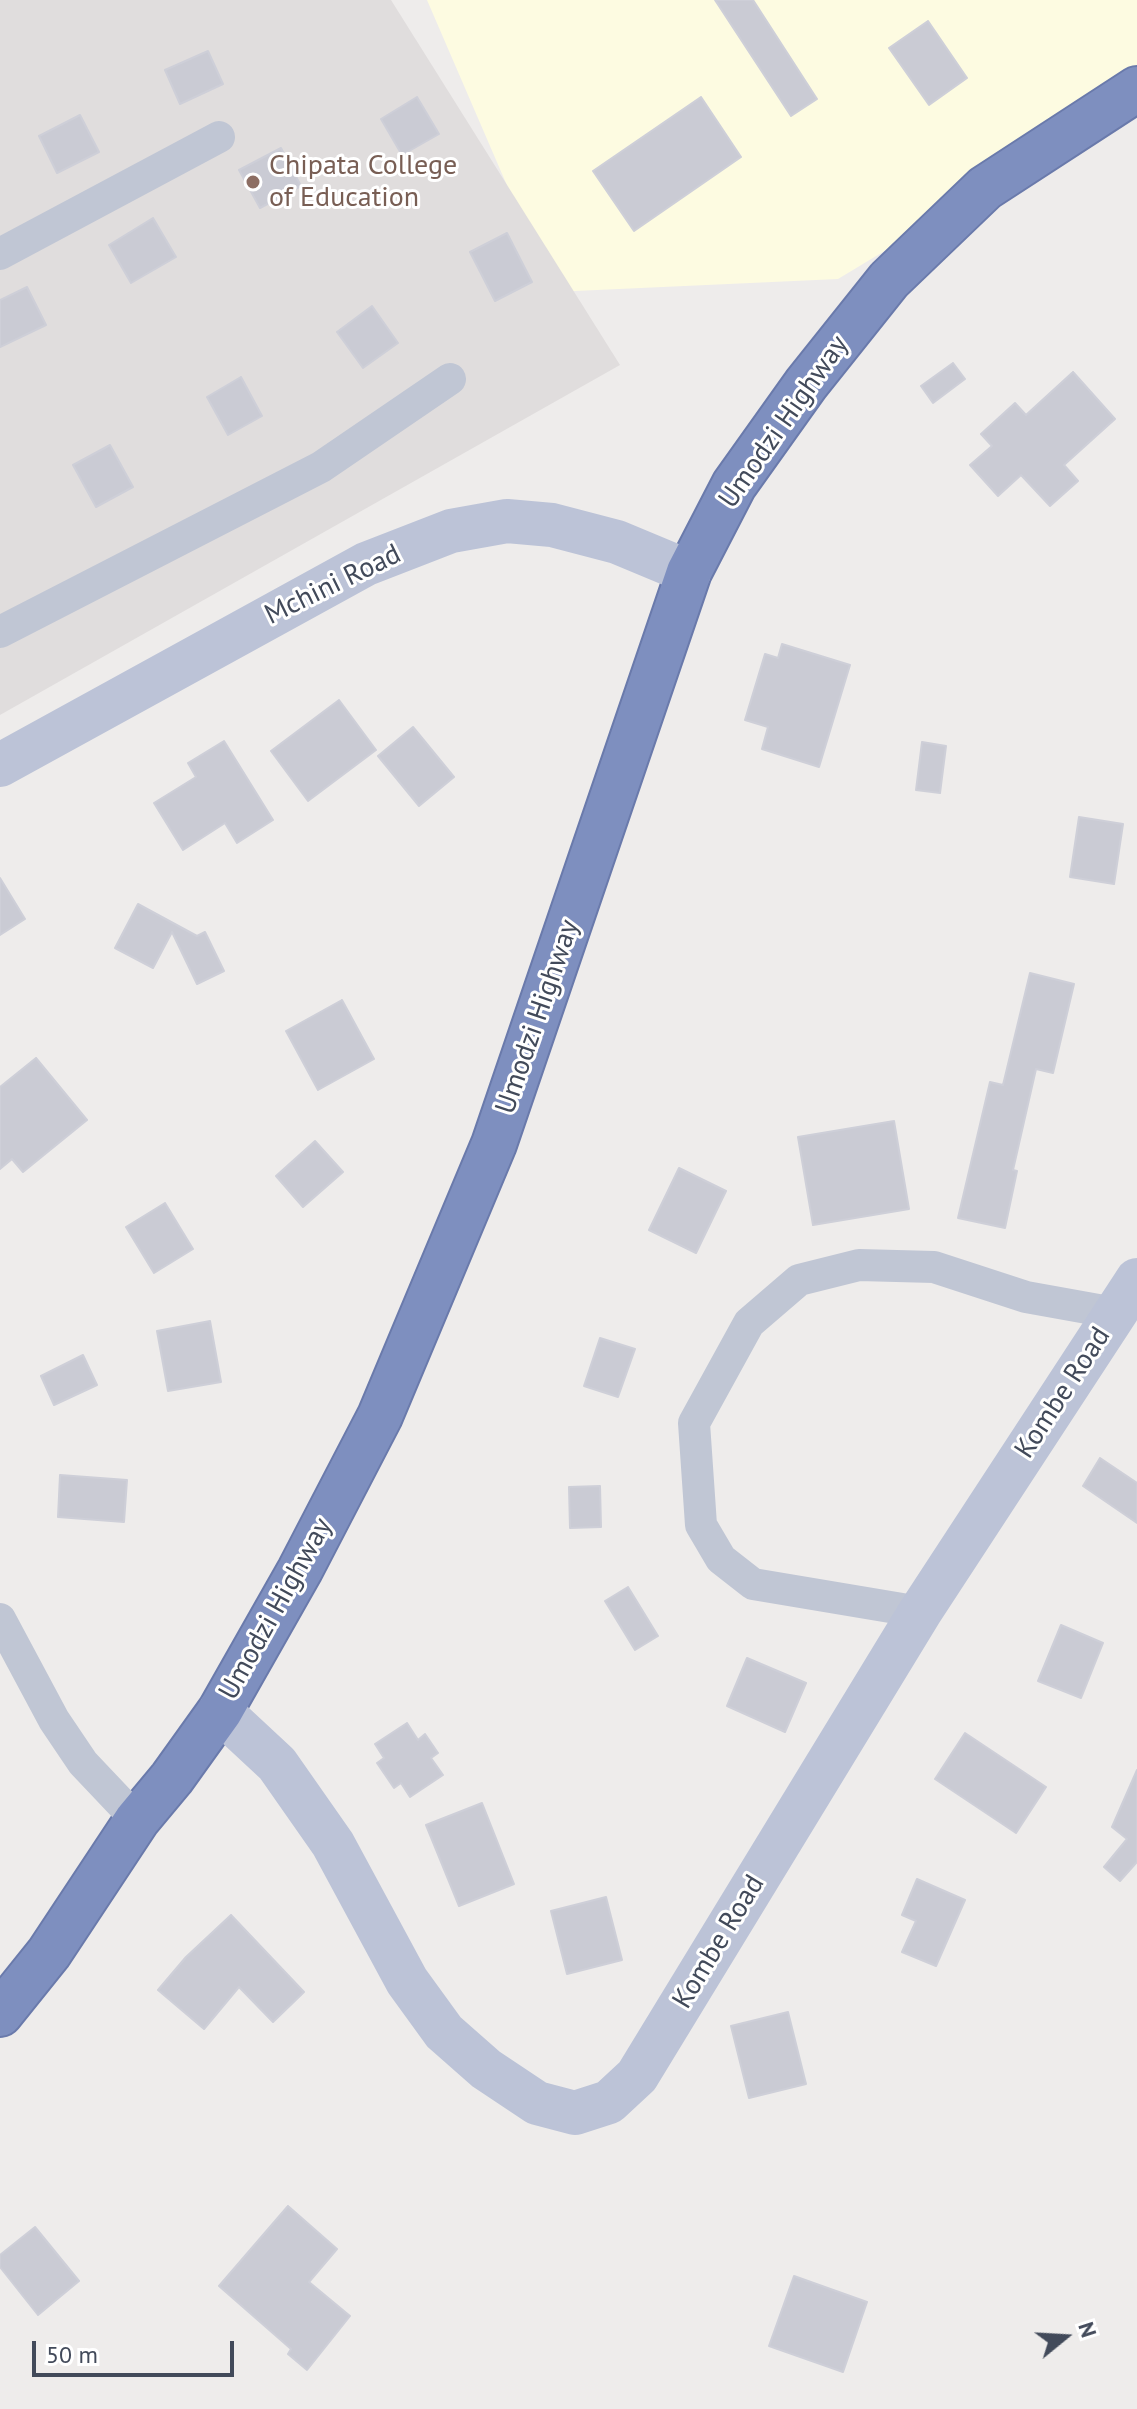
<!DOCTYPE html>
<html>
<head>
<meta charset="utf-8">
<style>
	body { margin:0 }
	#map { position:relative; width:1137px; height:2409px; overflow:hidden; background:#eeeceb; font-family:"PT Sans",sans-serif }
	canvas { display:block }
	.north { position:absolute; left:1025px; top:2297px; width:80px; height:80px; -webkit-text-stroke:6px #fff; paint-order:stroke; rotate:72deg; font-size:22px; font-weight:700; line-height:32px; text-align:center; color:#424a5a }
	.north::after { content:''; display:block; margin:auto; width:28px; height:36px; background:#424a5a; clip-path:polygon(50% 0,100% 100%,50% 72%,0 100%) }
	.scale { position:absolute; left:32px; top:2341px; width:202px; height:36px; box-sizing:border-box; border:4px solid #424a5a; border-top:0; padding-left:10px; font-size:24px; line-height:28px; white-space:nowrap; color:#424a5a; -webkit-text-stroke:6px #fff; paint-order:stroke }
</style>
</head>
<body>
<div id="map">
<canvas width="1137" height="2409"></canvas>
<div class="north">N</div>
<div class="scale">50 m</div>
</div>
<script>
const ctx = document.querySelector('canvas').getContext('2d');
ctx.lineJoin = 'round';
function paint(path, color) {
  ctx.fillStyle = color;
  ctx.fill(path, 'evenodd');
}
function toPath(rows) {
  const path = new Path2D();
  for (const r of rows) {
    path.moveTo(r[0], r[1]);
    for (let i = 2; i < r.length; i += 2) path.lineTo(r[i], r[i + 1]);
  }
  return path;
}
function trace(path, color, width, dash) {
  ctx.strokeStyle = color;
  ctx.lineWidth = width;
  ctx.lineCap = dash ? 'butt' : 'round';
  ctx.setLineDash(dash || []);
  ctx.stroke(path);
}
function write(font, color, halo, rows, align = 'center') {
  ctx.font = font + ' "PT Sans",sans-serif';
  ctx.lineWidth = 6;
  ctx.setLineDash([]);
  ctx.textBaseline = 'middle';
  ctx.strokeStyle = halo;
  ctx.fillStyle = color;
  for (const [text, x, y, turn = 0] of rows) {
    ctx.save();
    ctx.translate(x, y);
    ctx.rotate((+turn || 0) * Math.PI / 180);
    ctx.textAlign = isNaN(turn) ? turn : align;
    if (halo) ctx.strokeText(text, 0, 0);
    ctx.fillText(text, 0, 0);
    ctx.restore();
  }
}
const commercial = toPath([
	[427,0,1137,0,1137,103,1132,102,838,279,553,292]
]);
const education = toPath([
	[0,0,391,0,620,365,0,715]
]);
const building = toPath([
	[715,0,753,0,817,99,791,116,715,0],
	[928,21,967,78,929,105,889,48,928,21],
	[208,51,223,84,180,104,165,70,208,51],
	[417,97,439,134,402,155,381,119,417,97],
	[701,97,741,157,634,231,593,171,701,97],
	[80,115,99,152,57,173,39,136,80,115],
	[281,148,301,186,260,208,239,170,281,148],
	[153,218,176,257,131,283,109,245,153,218],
	[507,233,532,282,495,301,470,252,507,233],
	[27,287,46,325,0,347,0,300,27,287],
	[372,306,398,343,363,368,337,332,372,306],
	[953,363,965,379,933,403,921,386,953,363],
	[1073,372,1115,419,1064,465,1078,481,1050,506,1021,475,998,496,970,465,992,446,981,434,1015,403,1026,415,1073,372],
	[241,377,262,416,228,435,207,397,241,377],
	[110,445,133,487,96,507,73,465,110,445],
	[782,644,850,665,819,767,762,749,768,727,745,720,765,654,778,658,782,644],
	[339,700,376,750,308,801,271,751,339,700],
	[413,727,454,777,419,806,378,756,413,727],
	[224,741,273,820,237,843,225,823,183,850,154,803,196,777,188,763,224,741],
	[922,742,946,746,940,793,916,790,922,742],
	[1079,817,1123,824,1114,884,1070,877,1079,817],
	[0,878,25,919,0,935,0,878],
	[138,904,197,936,205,932,224,971,197,984,172,932,153,968,115,948,138,904],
	[1030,973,1074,984,1053,1073,1036,1069,1013,1170,1017,1171,1005,1228,958,1218,990,1082,1003,1085,1030,973],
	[342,1000,374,1059,318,1090,286,1031,342,1000],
	[36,1058,87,1120,23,1172,12,1159,0,1169,0,1087,36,1058],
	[894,1121,909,1209,813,1225,798,1137,894,1121],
	[315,1141,343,1172,303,1207,276,1176,315,1141],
	[679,1168,726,1191,696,1253,649,1230,679,1168],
	[165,1203,193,1249,154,1273,126,1227,165,1203],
	[210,1321,221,1382,168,1391,157,1331,210,1321],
	[600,1338,635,1349,618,1397,584,1386,600,1338],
	[83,1355,97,1385,54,1405,41,1376,83,1355],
	[1100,1458,1137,1483,1137,1523,1083,1486,1100,1458],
	[60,1475,127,1480,124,1522,58,1517,60,1475],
	[600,1486,601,1527,570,1528,569,1487,600,1486],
	[628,1587,658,1636,635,1650,605,1601,628,1587],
	[1061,1625,1103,1643,1081,1698,1038,1681,1061,1625],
	[747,1658,806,1683,785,1732,727,1706,747,1658],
	[407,1723,418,1740,425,1734,438,1753,431,1758,443,1775,410,1797,401,1783,394,1788,377,1763,384,1758,375,1744,407,1723],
	[965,1733,1046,1787,1016,1833,935,1779,965,1733],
	[1137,1770,1137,1862,1120,1881,1104,1867,1127,1839,1112,1827,1137,1770],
	[482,1803,514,1884,459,1906,426,1825,482,1803],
	[917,1879,965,1900,936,1966,902,1952,916,1921,902,1915,917,1879],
	[606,1897,622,1960,567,1974,551,1911,606,1897],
	[231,1915,304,1992,273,2022,239,1987,204,2029,158,1990,186,1957,231,1915],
	[788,2012,806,2084,749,2098,731,2026,788,2012],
	[288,2206,337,2249,309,2282,350,2316,307,2370,288,2354,291,2349,219,2286,288,2206],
	[35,2227,79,2281,38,2315,0,2267,0,2255,35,2227],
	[794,2276,867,2302,843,2372,769,2346,794,2276]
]);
const street = toPath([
	[0,254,219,137],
	[0,632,321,467,450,379],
	[920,1612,753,1584,721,1559,701,1525,694,1423,749,1323,799,1280,859,1265,934,1267,1026,1297,1115,1313],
	[0,1619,54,1720,83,1763,137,1820]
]);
const secondary = toPath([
	[0,765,366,564,451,531,507,521,552,525,617,542,689,572],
	[220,1711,277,1764,333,1844,407,1981,444,2032,486,2069,537,2103,575,2113,609,2102,637,2076,920,1612,1137,1280]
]);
const highway = toPath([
	[0,2014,49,1953,137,1820,172,1778,220,1711,300,1570,380,1416,494,1144,689,572,734,485,806,384,889,280,985,188,1137,89]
]);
const markers = [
	[253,182,8,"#8d6e63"]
];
const educationNames = [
	["Chipata College",269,166],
	["of Education",269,198]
];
const streetNames = [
	["Umodzi Highway",784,422,-55],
	["Mchini Road",333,585,-26],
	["Umodzi Highway",538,1017,-71],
	["Kombe Road",1063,1393,-57],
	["Umodzi Highway",276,1609,-61],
	["Kombe Road",719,1942,-59]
];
paint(commercial, '#fdfbe1');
paint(education, '#e0dddd');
paint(building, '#cacbd4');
trace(building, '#cecfd8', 2);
trace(highway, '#6a7aab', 48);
trace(street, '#c0c6d4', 32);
trace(secondary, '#bcc3d7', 44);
trace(highway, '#7e8fbf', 44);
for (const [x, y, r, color] of markers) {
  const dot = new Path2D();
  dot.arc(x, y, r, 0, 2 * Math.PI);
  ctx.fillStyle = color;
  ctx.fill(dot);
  trace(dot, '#fff', 3);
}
write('28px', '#785e54', '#fff', educationNames, 'left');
write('28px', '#424a5a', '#fff', streetNames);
</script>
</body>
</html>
